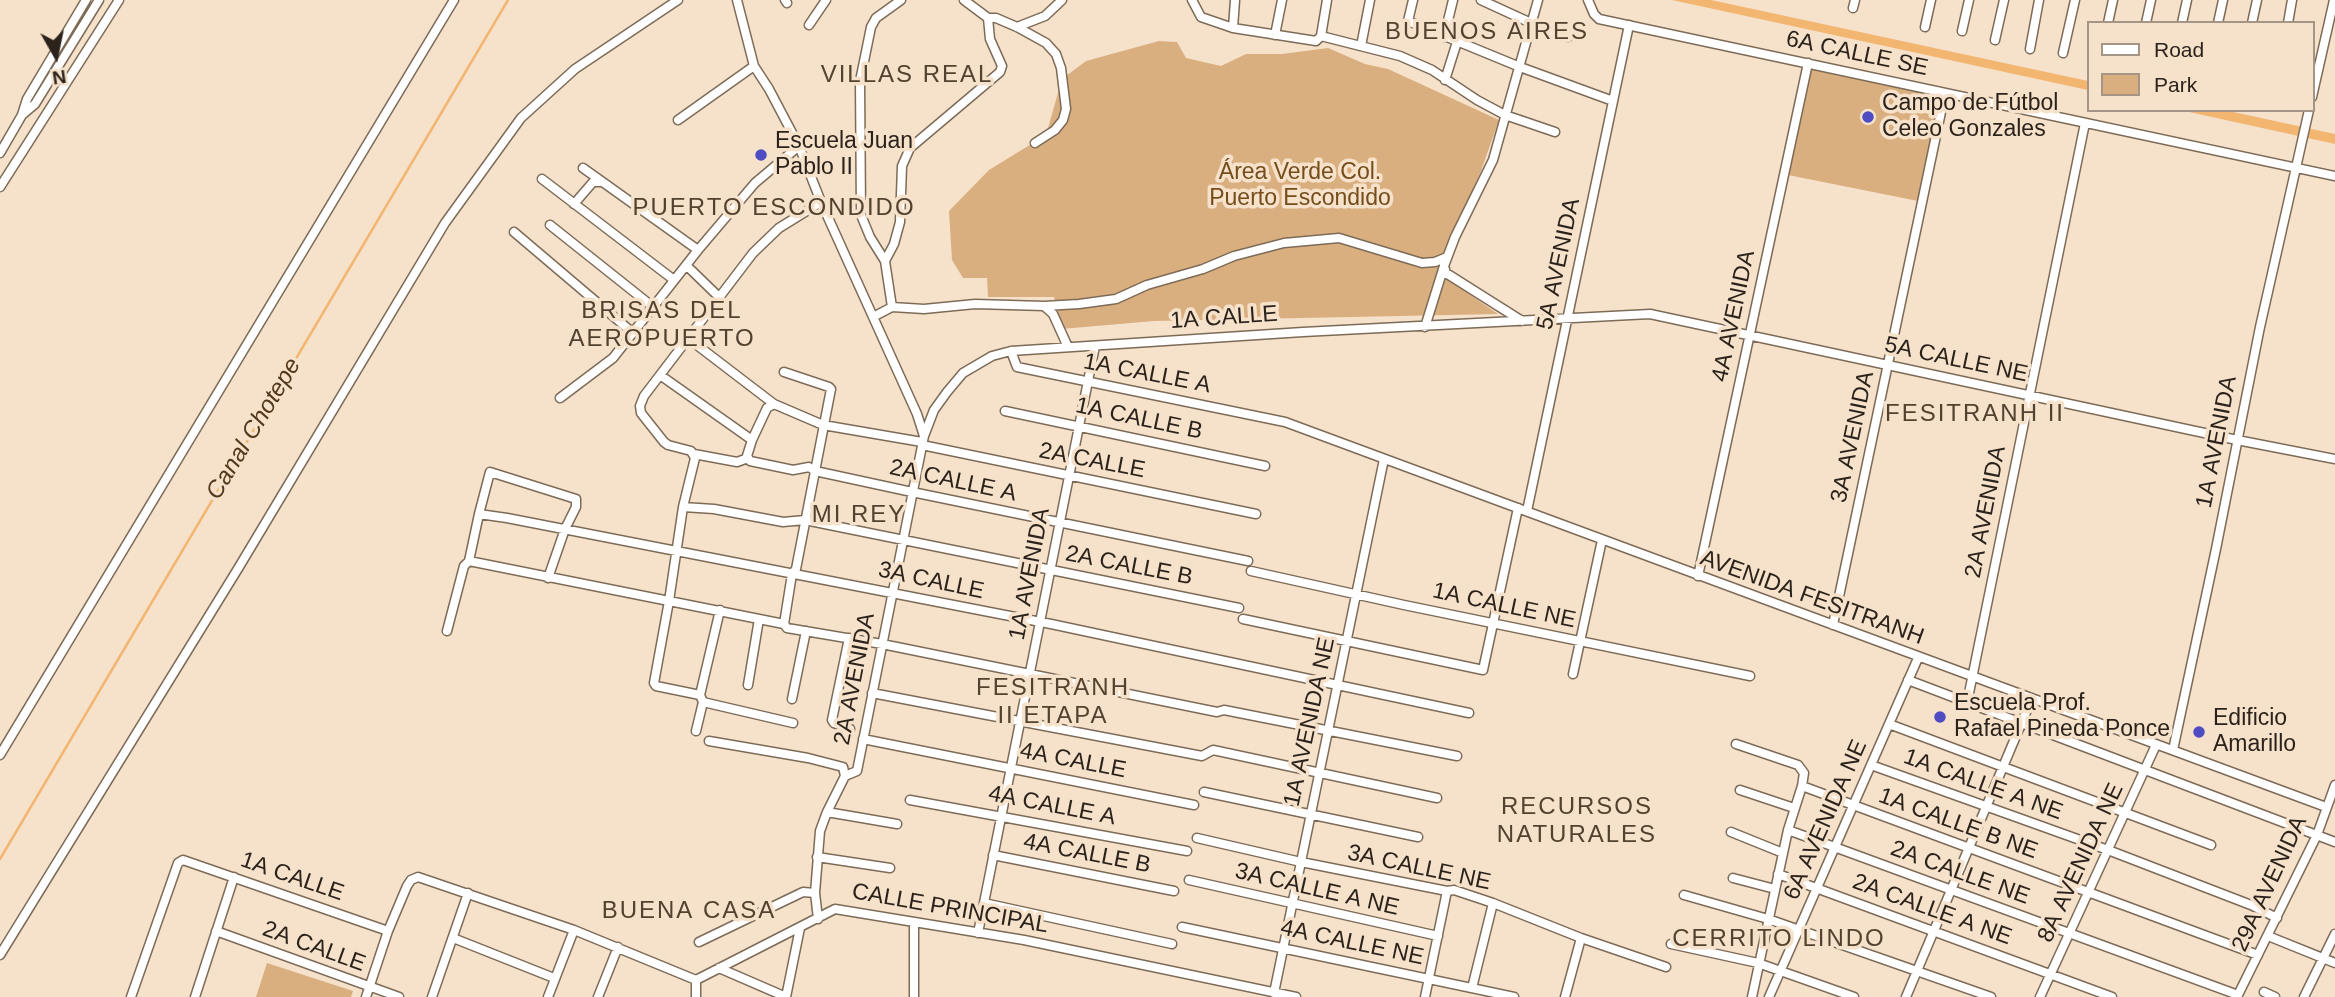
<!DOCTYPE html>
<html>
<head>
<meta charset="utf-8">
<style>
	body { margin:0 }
	#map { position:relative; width:2335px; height:997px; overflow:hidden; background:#f6e1cb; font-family:Helvetica,sans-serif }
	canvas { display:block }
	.legend { position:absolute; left:2087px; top:21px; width:228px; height:91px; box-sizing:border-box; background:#f6e1cb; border:2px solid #a59585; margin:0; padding:9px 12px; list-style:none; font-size:21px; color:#2b231b }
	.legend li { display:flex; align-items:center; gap:14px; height:35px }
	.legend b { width:35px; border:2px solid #a59585 }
	.north { position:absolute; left:21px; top:21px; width:70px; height:70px; -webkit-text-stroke:5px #f6e1cb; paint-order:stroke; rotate:171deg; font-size:19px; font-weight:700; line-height:28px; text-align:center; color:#2b231b }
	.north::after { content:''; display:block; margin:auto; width:24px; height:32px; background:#2b231b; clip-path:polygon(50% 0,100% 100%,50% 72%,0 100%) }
</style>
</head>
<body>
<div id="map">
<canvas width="2335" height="997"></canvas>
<ul class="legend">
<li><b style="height:9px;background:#fff"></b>Road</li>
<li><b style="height:19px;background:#daaf80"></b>Park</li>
</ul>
<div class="north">N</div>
</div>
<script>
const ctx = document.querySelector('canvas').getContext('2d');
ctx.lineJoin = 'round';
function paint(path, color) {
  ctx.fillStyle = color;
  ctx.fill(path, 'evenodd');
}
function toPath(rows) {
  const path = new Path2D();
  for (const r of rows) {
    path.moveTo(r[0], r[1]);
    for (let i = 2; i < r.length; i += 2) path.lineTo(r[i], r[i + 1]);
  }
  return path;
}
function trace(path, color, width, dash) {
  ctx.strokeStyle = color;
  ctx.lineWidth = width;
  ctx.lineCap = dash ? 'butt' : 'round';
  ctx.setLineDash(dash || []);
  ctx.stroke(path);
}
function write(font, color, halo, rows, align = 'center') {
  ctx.font = font + ' Helvetica,sans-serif';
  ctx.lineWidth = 7;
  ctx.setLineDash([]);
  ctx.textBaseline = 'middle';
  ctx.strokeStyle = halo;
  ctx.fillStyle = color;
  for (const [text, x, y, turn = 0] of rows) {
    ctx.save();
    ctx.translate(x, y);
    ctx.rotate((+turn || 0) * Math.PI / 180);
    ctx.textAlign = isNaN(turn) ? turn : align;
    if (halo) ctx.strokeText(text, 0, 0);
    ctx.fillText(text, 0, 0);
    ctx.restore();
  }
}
const green = toPath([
	[1159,41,1177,42,1186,58,1221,66,1246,54,1282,54,1328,48,1365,64,1388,69,1499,120,1481,171,1437,272,1498,314,1154,321,1061,329,1054,297,988,297,987,278,963,278,952,260,949,211,989,170,1046,135,1062,79,1086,61],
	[1810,64,1942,92,1918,201,1788,175],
	[267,963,353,991,351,997,256,997]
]);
const water = toPath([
	[1672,0,1711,0,2088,81,2088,90],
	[2180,110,2224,110,2335,134,2335,144]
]);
const stream = toPath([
	[0,859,508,0]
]);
const minor = toPath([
	[737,0,754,66,769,89,799,146,821,202,917,414,924,436],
	[785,0,787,3],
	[964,0,988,18],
	[1192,0,1201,17,1233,28,1316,41,1321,36,1400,56,1432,70,1477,100,1505,115,1555,132],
	[1413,0,1408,21,1520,67,1613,101],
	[1481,0,1531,23,1568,37],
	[1588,0,1594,14,1599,19,2335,176],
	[1853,8,1855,0],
	[2108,23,2113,0],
	[2146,23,2151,0],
	[2182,23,2187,0],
	[2218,23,2223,0],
	[2252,23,2257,0],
	[2288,23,2292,0],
	[809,25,826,0],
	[1017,27,1045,16,1062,0],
	[1925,27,1931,0],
	[1233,28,1235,0],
	[1962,31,1969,0],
	[1275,35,1282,0],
	[1321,36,1327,0],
	[1444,37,1453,0],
	[1995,40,2004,0],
	[1361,46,1370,0],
	[2030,49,2039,0],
	[2063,53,2075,0],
	[1445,80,1457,42],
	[2312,97,2334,0],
	[22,115,35,104,99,0],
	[678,120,754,66],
	[0,153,22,115,27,99,86,0],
	[583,168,698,250],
	[542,179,674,280],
	[0,187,119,0],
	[574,204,593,182,601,182],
	[550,225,653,307],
	[514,232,633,333],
	[885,261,870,237,861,215,860,81,871,27,876,18,901,0],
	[686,265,720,298],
	[1044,306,1079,304,1116,299,1147,285,1203,269,1234,256,1284,243,1339,238,1422,263,1435,262,1447,257],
	[892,307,885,261,894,244,900,222,902,166,910,148,1000,72,1002,66,990,39,988,18,996,18,1017,27,1046,43,1056,54,1061,68,1066,109,1063,120,1055,130,1035,143],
	[873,317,892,307,924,309,975,304,1044,306,1053,314,1068,347],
	[1522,321,1446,273,1444,266,1455,237,1493,160,1538,0],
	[1425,327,1444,266],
	[689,339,774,404],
	[1011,351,1017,367,1285,422,2326,807],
	[784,372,829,387,831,389,796,569,792,574,784,624,787,628,882,644,1217,712,1224,710,1457,756],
	[660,375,752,440,747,456,750,461,793,470,809,467,815,471,912,492,1248,561],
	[560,398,613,358,698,250,755,183,799,146],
	[1005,411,1265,466],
	[752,440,767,408,774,404,823,425,922,442],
	[922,445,1256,514],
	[694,454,737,462,748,458],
	[683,507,714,509,783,522,805,520,1239,608],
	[1527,511,1629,25],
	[479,514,490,472,576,499,576,507,565,529,548,578],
	[469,561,479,514,507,518,1051,624,1469,713],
	[1251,571,1404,605,1750,676],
	[1698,576,1808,63],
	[1243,619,1483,670,1518,508],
	[1833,625,1945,93],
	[447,631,464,566,469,561,784,624],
	[849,638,832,720,834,723,850,729],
	[1573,674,1602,540],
	[1908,680,2335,842],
	[748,685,759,619],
	[872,693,1202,756,1213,750,1437,798],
	[700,695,656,686,654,683,669,601,683,507,695,458,691,451,668,445,664,442,641,413,640,406,644,396,753,253,779,228,821,202],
	[792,699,806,631],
	[703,702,793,723],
	[1967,703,2085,123],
	[1889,724,2211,845],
	[696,731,703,702,700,695,720,610],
	[863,739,1194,805],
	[709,741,808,758,843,767,845,776],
	[1736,744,1798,765,1804,773,1802,786,1788,830,1752,997],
	[2173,750,2216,549,2260,327,2309,110],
	[0,755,454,0],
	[1871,765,2108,850,2251,905,2277,918],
	[1802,786,2258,955],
	[1740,790,1794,808],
	[1204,792,1418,837],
	[910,800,1187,851],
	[827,812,897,824],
	[1788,830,2238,995],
	[1731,832,1783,853],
	[1197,838,1301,862,1447,891,1454,890,1493,903,1581,938,1666,967],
	[993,855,1174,891],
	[817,857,890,868],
	[1778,874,2112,997],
	[1733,878,1775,889],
	[1189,880,1438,936],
	[1684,895,1768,919,1991,997],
	[984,903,1172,944],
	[818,919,815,893,820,831,827,812,845,776,857,771,924,436,934,410,947,392,963,373,992,356,1011,351,1303,332,1650,314,2237,440,2335,459],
	[1182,927,1514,997],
	[216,931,399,997],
	[978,933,1095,346],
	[2268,936,2335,963],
	[453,938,554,978],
	[699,942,803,892,815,893],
	[1671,944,1758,963,1854,997],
	[0,955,239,567,445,223,521,118,575,69,678,0],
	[719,968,786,997,800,928],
	[696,980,696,997],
	[1472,988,1493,903],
	[2264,992,2275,997],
	[1274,993,1384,459],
	[131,997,178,863,183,860,388,931],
	[195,997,234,877],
	[366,997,388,931,407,886,411,880,418,877,574,930,696,980,835,909,1024,940,1296,997],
	[432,997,468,893],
	[548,997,574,930],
	[598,997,618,947],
	[914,997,914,923],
	[1425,997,1447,891],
	[1565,997,1581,938],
	[1769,997,1918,658],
	[1906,997,2032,698],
	[2040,997,2156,745],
	[2237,997,2317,835,2335,785],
	[2304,997,2335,934]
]);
const markers = [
	[1868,117,7,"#4f4cc3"],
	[761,155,7,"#4f4cc3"],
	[1940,717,7,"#4f4cc3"],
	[2199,732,7,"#4f4cc3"]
];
const streetNames = [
	["6A CALLE SE",1857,54,12],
	["5A AVENIDA",1559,264,-78],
	["4A AVENIDA",1734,316,-78],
	["1A CALLE",1224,318,-4],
	["5A CALLE NE",1956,360,12],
	["1A CALLE A",1147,374,11],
	["1A CALLE B",1139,419,12],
	["3A AVENIDA",1853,437,-78],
	["1A AVENIDA",2217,442,-79],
	["2A CALLE",1092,461,11],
	["2A CALLE A",953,481,12],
	["2A AVENIDA",1986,512,-79],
	["2A CALLE B",1129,566,11],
	["1A AVENIDA",1030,574,-79],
	["3A CALLE",931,581,12],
	["AVENIDA FESITRANH",1812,598,20],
	["1A CALLE NE",1504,606,12],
	["2A AVENIDA",855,679,-79],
	["1A AVENIDA NE",1310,722,-78],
	["4A CALLE",1073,761,11],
	["1A CALLE A NE",1983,785,20],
	["4A CALLE A",1052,806,11],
	["6A AVENIDA NE",1826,820,-66],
	["1A CALLE B NE",1958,824,20],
	["4A CALLE B",1087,854,11],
	["8A AVENIDA NE",2081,863,-65],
	["3A CALLE NE",1419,868,12],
	["2A CALLE NE",1960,873,20],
	["1A CALLE",292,877,19],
	["29A AVENIDA",2270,884,-65],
	["3A CALLE A NE",1317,890,13],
	["CALLE PRINCIPAL",950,909,10],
	["2A CALLE A NE",1932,910,20],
	["4A CALLE NE",1352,943,12],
	["2A CALLE",314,947,20]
];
const poiNames = [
	["Campo de Fútbol",1882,104],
	["Celeo Gonzales",1882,130],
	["Escuela Juan",775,142],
	["Pablo II",775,168],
	["Escuela Prof.",1954,704],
	["Rafael Pineda Ponce",1954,730],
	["Edificio",2213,719],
	["Amarillo",2213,745]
];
const parkNames = [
	["Área Verde Col.",1300,173],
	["Puerto Escondido",1300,199]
];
const neighbourhoodNames = [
	["BUENOS AIRES",1487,32],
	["VILLAS REAL",907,75],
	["PUERTO ESCONDIDO",774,208],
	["BRISAS DEL",662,311],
	["AEROPUERTO",662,339],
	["FESITRANH II",1975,414],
	["MI REY",859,515],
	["FESITRANH",1053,688],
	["II ETAPA",1053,716],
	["RECURSOS",1577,807],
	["NATURALES",1577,835],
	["BUENA CASA",689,911],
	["CERRITO LINDO",1779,939]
];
const waterNames = [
	["Canal Chotepe",254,429,-59]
];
paint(green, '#daaf80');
paint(water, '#f2b671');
trace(stream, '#f2b671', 2.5);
trace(minor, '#7d6b57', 11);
trace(minor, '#fff', 8);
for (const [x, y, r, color] of markers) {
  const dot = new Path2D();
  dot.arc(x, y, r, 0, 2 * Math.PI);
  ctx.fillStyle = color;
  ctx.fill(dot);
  trace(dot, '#f6e1cb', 2.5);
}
write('23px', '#2b231b', '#f6e1cb', streetNames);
write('23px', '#2b231b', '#f6e1cb', poiNames, 'left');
write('23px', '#754d1a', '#f6e1cb', parkNames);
ctx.letterSpacing = '2px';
write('24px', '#52422f', '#f6e1cb', neighbourhoodNames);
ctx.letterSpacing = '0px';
write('italic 24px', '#52391c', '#f6e1cb', waterNames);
</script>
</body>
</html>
